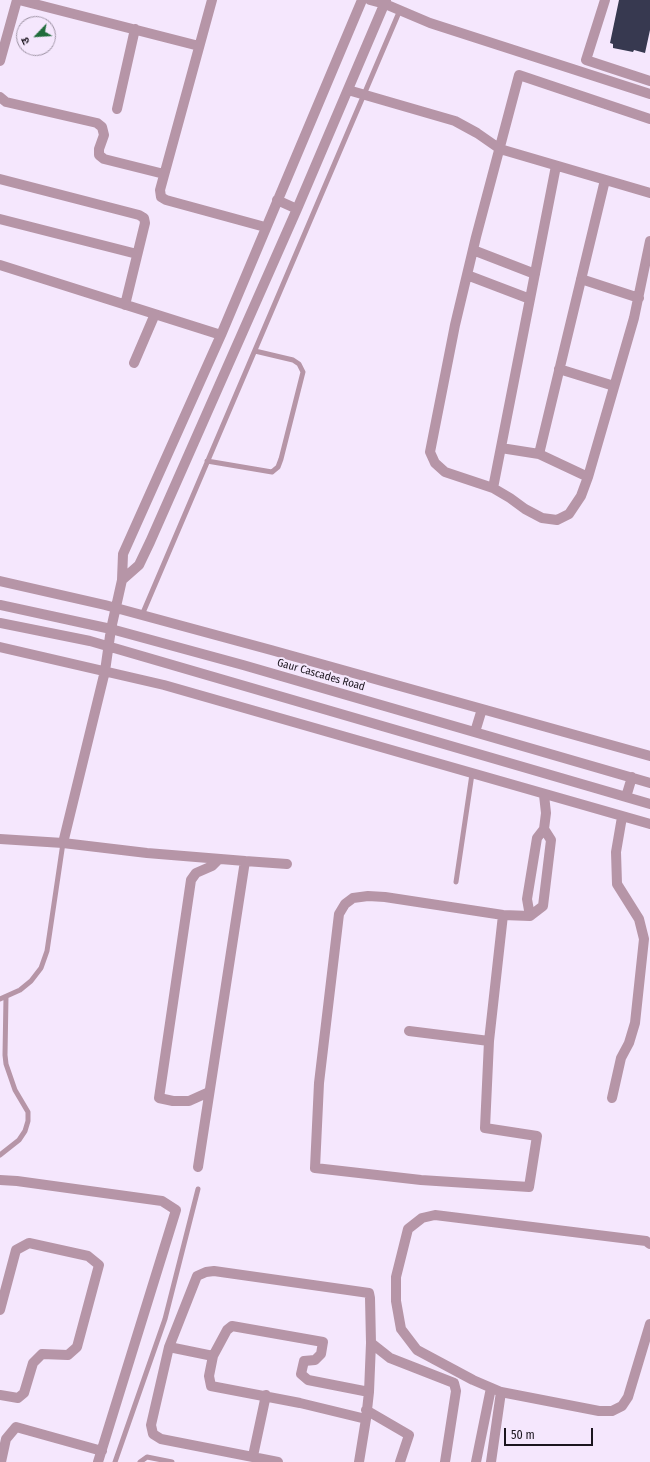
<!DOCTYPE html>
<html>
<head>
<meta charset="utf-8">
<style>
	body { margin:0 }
	#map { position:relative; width:650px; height:1462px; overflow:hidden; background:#f5e7fd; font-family:"Fira Sans Condensed","Noto Sans Devanagari",sans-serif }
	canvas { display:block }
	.north { position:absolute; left:16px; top:16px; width:40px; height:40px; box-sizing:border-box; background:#f5e7fd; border:1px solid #9e93a4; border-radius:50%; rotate:245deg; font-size:11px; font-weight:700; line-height:16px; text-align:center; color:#1b151e }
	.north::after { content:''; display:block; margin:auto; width:14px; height:18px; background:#206c3b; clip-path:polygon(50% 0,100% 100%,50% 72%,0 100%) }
	.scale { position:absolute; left:504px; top:1428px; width:89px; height:18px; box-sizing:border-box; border:2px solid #1b151e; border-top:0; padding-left:5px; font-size:12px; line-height:14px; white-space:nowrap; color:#1b151e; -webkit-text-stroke:3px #f5e7fd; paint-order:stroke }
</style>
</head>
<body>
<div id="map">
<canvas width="650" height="1462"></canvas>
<div class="north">उ</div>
<div class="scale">50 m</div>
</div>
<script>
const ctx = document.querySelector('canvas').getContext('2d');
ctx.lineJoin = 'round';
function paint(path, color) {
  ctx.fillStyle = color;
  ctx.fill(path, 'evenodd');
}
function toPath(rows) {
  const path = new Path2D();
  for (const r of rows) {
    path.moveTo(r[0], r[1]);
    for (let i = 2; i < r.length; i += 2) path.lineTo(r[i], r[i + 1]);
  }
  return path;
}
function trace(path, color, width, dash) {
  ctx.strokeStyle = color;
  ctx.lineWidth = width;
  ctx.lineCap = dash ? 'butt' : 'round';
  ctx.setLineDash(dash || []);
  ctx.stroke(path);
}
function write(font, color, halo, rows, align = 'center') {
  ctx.font = font + ' "Fira Sans Condensed",sans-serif';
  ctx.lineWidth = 4;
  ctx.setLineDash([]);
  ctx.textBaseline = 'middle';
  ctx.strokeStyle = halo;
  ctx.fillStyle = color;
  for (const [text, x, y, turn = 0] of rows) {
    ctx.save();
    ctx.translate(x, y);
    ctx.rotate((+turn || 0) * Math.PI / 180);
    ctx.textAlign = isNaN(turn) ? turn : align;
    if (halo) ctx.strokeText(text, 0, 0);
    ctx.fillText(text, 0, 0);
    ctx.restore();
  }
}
const building = toPath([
	[619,0,650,0,650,30,645,53,634,50,633,52,613,48,613,44,610,43]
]);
const lane = toPath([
	[207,461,272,472,278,467,281,459,303,372,299,364,293,360,255,351],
	[142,615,400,10],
	[456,882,472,774],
	[0,999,20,990,31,981,41,968,47,951,63,843],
	[0,1155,19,1140,25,1131,28,1121,28,1112,15,1090,6,1064,5,1055,6,997],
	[115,1462,165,1319,198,1189],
	[140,1462,147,1457,172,1462]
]);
const street = toPath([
	[19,0,199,46],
	[212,0,160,190,161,197,166,200,265,227],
	[370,0,385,4,430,23,650,94],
	[605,0,586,60,650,81],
	[0,61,17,0],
	[348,90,455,121,477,133,500,149,650,193],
	[0,97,6,102,97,123,102,127,104,135,99,149,99,155,104,159,164,174],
	[117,109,135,29],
	[650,119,519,75,476,237,455,325,430,452,435,463,445,472,493,488,510,498,525,509,542,518,557,520,569,514,581,496,588,477,634,318,650,241],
	[0,179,139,215,144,218,145,223,125,305],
	[277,200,297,209],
	[0,219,137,254],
	[473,250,535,274],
	[0,265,221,335],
	[467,275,530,299],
	[581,279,639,298],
	[134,363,155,314],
	[559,369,614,386],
	[501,448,539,454,605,180],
	[539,454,588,477],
	[493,488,556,166],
	[122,580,139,565,150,542,297,209,386,0],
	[0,581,105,605,271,650,650,756],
	[0,605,111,629,243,665,650,783],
	[0,623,90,641,650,804],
	[0,647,164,685,650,824],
	[475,732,482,709],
	[626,797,632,777],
	[0,839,63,843,147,853,245,861,198,1167],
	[63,843,105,671,111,629,122,580,123,554,221,335,362,0],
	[245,861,287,864],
	[530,916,527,899,537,838,544,829,546,813,544,795],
	[409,1031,489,1041,485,1128,537,1136,529,1187,421,1180,315,1168,319,1083,339,914,345,904,353,898,368,896,385,897,503,915,530,916,543,906,551,840,544,829],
	[489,1041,503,915],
	[209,1092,189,1101,173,1101,159,1098,191,880,196,873,212,866,219,859],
	[612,1098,621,1058,629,1043,635,1023,644,939,639,919,617,884,616,852,622,817],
	[0,1180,17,1181,162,1201,176,1210,98,1462],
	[650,1244,646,1241,435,1215,422,1218,408,1229,396,1277,396,1301,401,1329,417,1350,473,1380,501,1392,599,1411,612,1411,622,1406,628,1397,650,1324],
	[0,1310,16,1250,29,1243,88,1256,99,1265,77,1347,68,1355,42,1354,33,1363,24,1393,18,1398,0,1395],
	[169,1347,213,1356,209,1376,211,1386,300,1403,366,1419,359,1462],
	[213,1356,227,1330,232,1326,323,1342,321,1354,315,1360,304,1361,301,1374,308,1380,369,1392],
	[366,1410,409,1435,400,1462],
	[366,1419,369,1392,371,1343,390,1358,454,1383,456,1391,445,1462],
	[253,1456,266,1395],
	[1,1462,6,1439,16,1427,102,1451],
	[278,1462,161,1439,153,1434,151,1425,169,1347,197,1276,206,1272,214,1271,369,1293,370,1298,371,1343],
	[476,1462,491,1388],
	[491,1462,501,1392]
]);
const streetNames = [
	["Gaur Cascades Road",321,675,16]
];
paint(building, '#373950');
trace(lane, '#b695a7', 5);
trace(street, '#b695a7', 10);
write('11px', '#1b151e', '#f5e7fd', streetNames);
</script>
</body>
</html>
